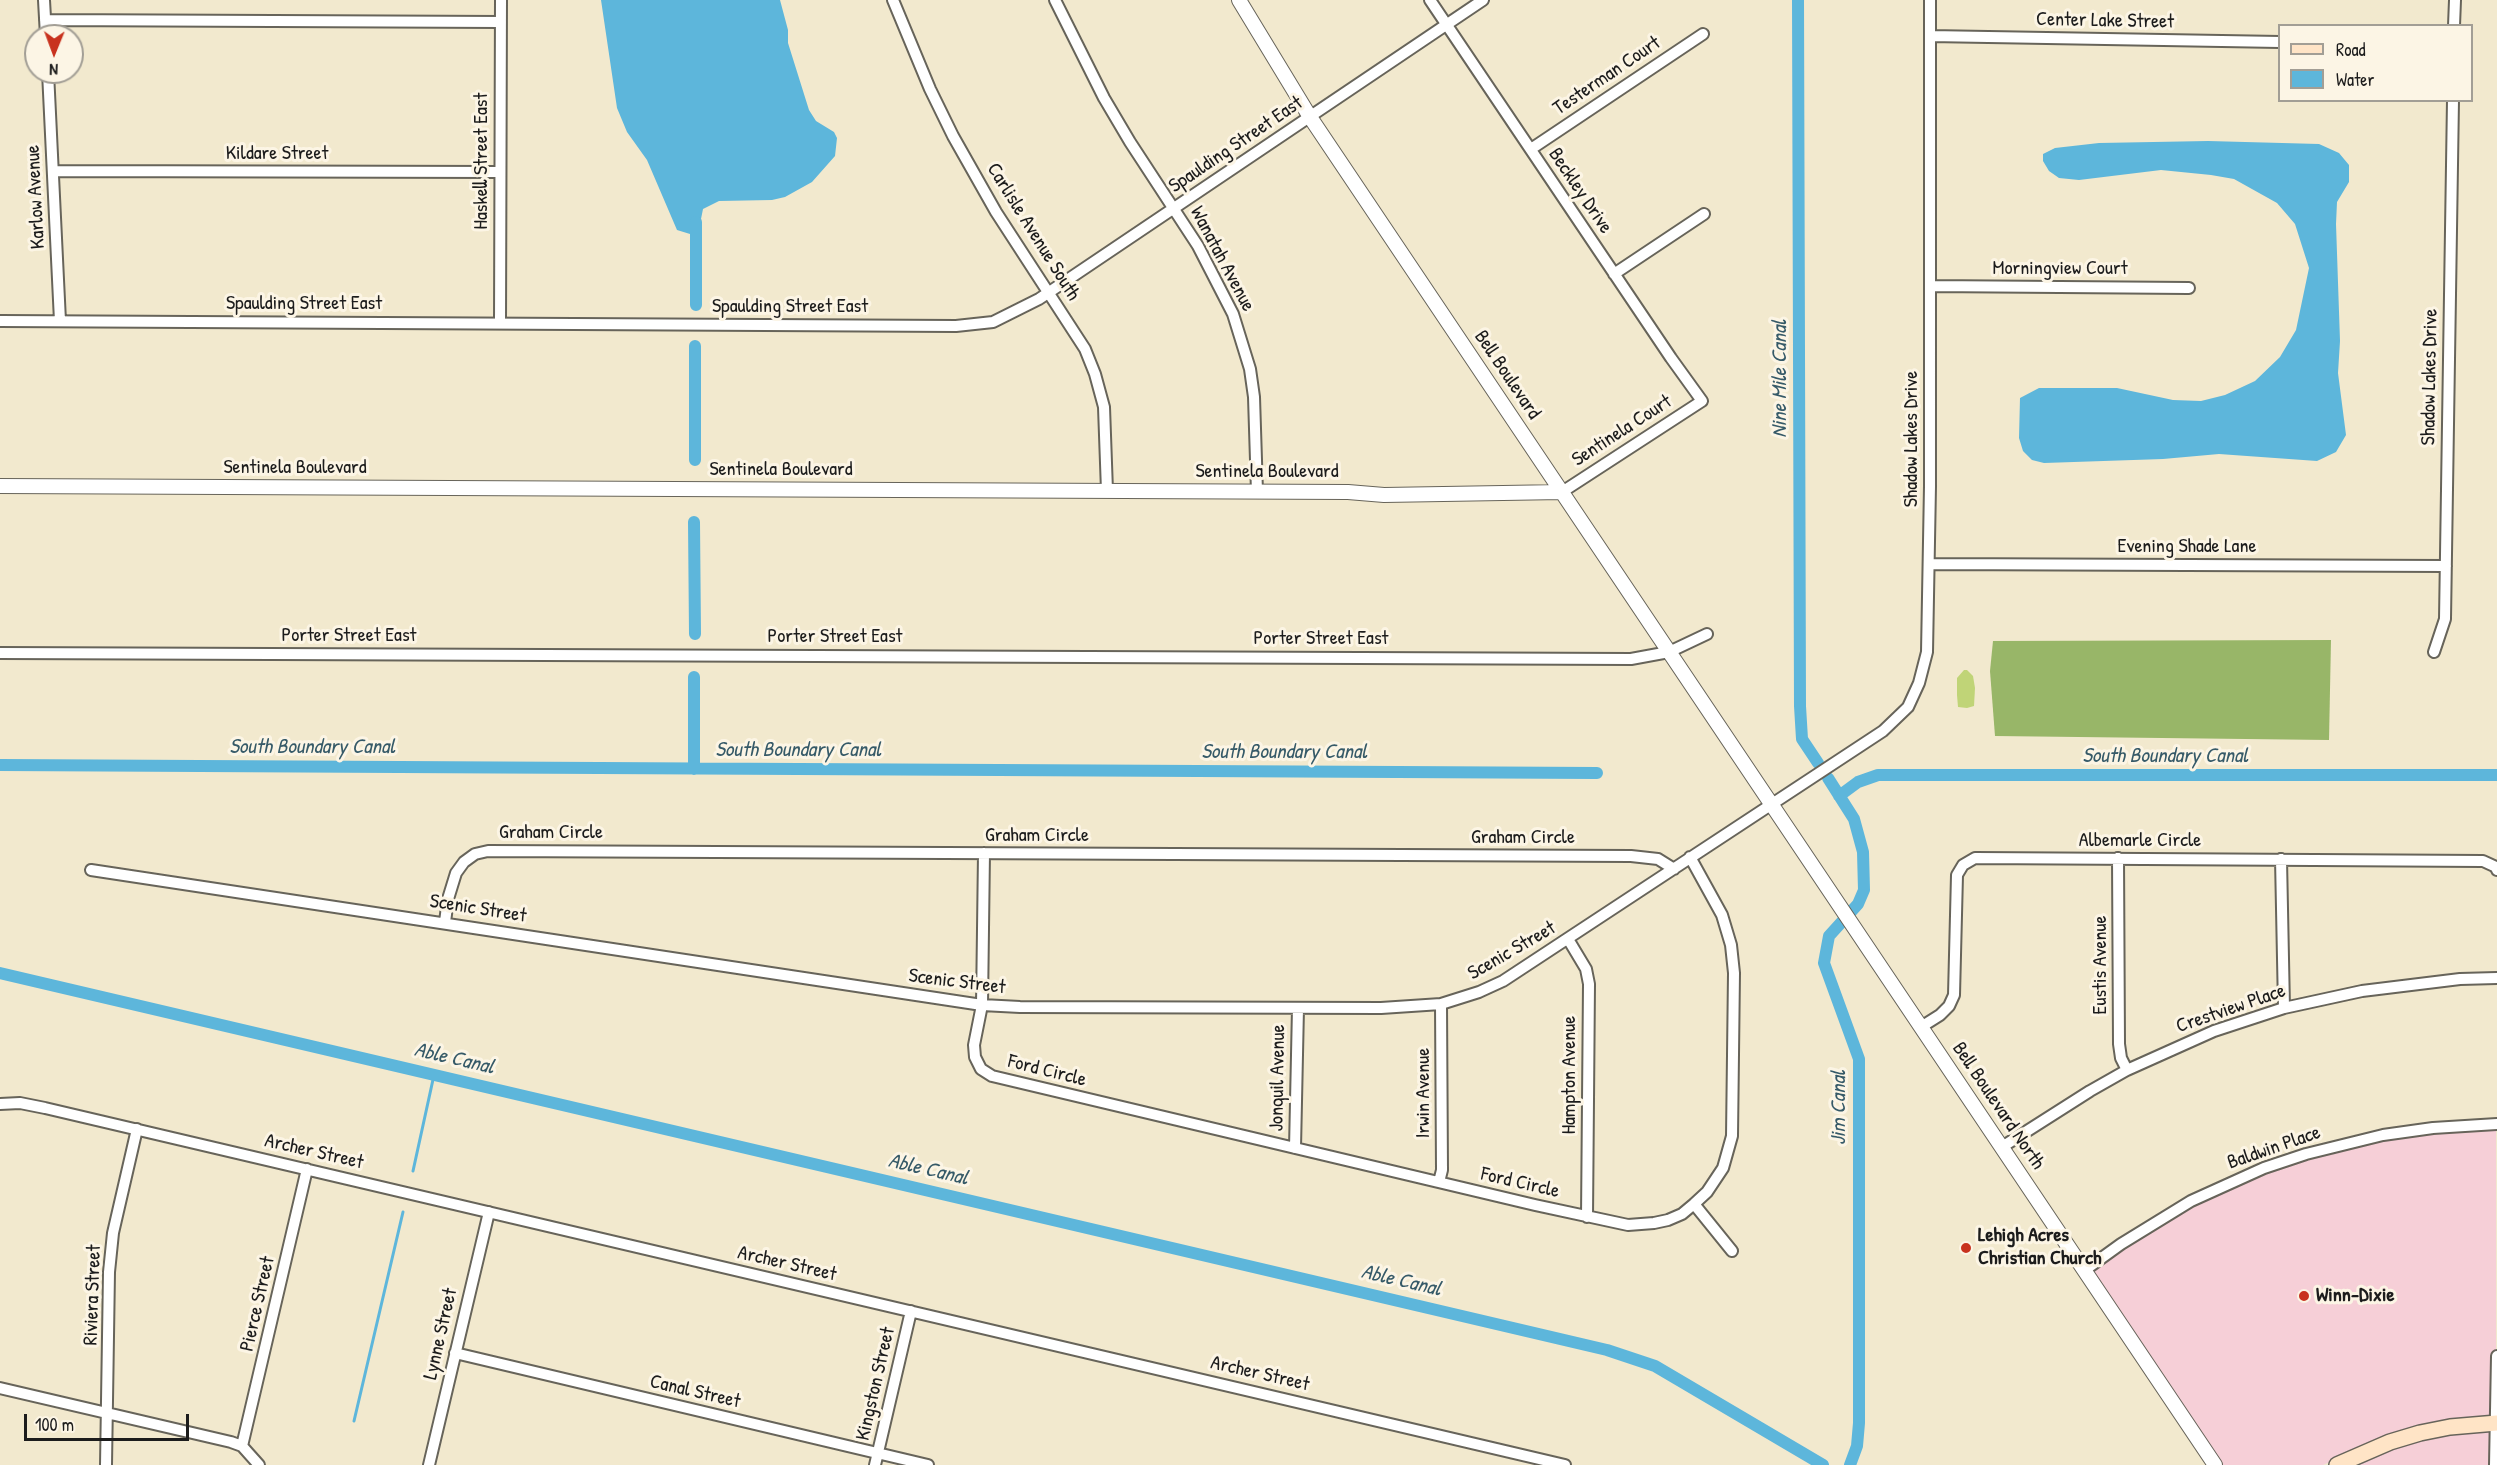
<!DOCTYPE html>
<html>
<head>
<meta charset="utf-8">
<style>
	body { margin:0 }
	#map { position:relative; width:2497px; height:1465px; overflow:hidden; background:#f2e9ce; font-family:"Patrick Hand",sans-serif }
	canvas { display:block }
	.legend { position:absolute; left:2278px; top:24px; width:195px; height:78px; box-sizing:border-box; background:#fcf5e5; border:2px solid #a29e95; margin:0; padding:8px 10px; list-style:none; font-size:18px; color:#1c1c1c }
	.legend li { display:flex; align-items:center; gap:12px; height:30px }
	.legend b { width:30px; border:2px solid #a29e95 }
	.north { position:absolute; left:24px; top:24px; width:60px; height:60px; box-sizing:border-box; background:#fcf5e5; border:2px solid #a29e95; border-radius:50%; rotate:181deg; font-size:16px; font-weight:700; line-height:24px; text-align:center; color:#1c1c1c }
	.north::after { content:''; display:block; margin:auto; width:21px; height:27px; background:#c8321e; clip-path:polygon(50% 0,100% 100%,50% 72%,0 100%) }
	.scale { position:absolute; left:24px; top:1414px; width:165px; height:27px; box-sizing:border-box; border:3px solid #1c1c1c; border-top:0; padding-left:8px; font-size:18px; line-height:21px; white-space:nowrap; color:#1c1c1c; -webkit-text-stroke:4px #fcf5e5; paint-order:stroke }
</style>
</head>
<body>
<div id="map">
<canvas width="2497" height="1465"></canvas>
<ul class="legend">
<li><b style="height:8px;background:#ffe4c6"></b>Road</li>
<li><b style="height:16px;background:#5db6db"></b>Water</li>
</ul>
<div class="north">N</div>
<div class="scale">100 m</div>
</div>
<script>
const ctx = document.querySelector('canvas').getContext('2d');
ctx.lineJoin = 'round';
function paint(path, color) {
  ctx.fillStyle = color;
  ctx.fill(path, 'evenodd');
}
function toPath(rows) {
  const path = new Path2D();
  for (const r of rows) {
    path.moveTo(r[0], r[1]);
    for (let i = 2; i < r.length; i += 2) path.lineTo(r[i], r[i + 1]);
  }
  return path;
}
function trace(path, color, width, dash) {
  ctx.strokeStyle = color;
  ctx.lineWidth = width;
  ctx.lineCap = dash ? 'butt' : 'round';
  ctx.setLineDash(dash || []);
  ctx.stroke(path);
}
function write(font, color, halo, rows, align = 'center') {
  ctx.font = font + ' "Patrick Hand",sans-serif';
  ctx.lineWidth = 6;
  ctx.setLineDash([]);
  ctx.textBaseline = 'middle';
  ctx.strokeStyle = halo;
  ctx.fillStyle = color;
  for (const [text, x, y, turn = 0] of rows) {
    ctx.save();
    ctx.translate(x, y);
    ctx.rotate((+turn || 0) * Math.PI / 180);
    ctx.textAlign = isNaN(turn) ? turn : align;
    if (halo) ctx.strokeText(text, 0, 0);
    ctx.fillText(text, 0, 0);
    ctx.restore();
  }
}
const built = toPath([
	[2496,1120,2496,1417,2389,1435,2323,1465,2222,1465,2088,1263,2281,1158],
	[2495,1429,2494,1465,2351,1465,2392,1448,2421,1439,2451,1433]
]);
const green = toPath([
	[1964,670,1967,670,1973,676,1975,688,1974,706,1967,708,1958,707,1957,695,1957,678]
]);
const forest = toPath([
	[2331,640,2329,740,1995,736,1990,671,1993,641]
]);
const water = toPath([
	[601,0,780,0,788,30,788,43,809,110,816,121,834,132,837,138,835,156,812,182,785,197,772,200,719,201,703,209,698,234,690,234,677,230,647,160,627,132,617,108],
	[2208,141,2319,144,2339,153,2349,165,2349,182,2337,202,2336,224,2340,341,2338,373,2346,435,2336,452,2317,461,2219,454,2163,459,2044,463,2032,460,2023,451,2019,438,2020,398,2039,388,2117,388,2173,400,2201,401,2225,395,2255,381,2280,357,2296,330,2309,268,2295,224,2277,203,2234,179,2211,175,2161,170,2079,180,2059,178,2049,171,2043,161,2043,154,2055,148,2099,143]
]);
const stream = toPath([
	[413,1171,434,1075],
	[354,1421,403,1212]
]);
const canal = toPath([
	[1798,0,1800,706,1802,739,1818,763],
	[696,305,696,222],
	[695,460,695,346],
	[694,522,695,634],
	[0,765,1597,773],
	[694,769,694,677],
	[1828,778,1854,819,1863,852,1864,890,1858,904,1829,936,1824,963,1859,1059,1859,1423,1857,1446,1850,1465],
	[1839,796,1858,782,1878,775,2497,775],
	[0,973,1607,1350,1655,1366,1823,1465]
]);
const minor = toPath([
	[44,0,46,36],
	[893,0,930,89,953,136,996,212,1085,349,1095,374,1104,407,1107,491],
	[1055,0,1104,98,1130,142,1198,246,1233,314,1250,369,1254,397,1257,492],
	[1430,0,1671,358,1702,401,1562,492],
	[45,20,501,22],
	[2454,26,2455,0],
	[1930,36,2280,42],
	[48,72,60,321],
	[1531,149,1703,34],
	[53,171,500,172],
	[1614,274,1704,214],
	[1930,286,2189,288],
	[0,321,956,326,993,322,1039,299,1483,0],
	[500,323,501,0],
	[1929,564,2446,566],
	[2434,652,2445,619,2453,100],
	[0,653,1631,659,1669,652,1707,634],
	[984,853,982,1005,974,1045,975,1057,981,1069,992,1076,1535,1205,1628,1225,1654,1223,1668,1220,1682,1214,1694,1204,1707,1192,1723,1168,1732,1136,1734,973,1731,945,1722,915,1690,857],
	[2118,858,2119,1044,2121,1058,2127,1070],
	[2281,859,2284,1008],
	[91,870,982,1005,1020,1007,1381,1008,1441,1004,1479,992,1503,981,1883,731,1908,707,1919,683,1927,652,1930,486,1930,0],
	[445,922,448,899,456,873,464,862,475,854,488,851,1631,856,1658,859,1674,869],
	[1568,939,1586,969,1589,984,1587,1217],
	[1921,1027,1940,1015,1949,1006,1954,995,1957,875,1963,865,1975,858,2483,861,2496,867,2497,870],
	[0,1104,20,1103,45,1108,1565,1465],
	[2002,1147,2090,1091,2127,1070,2214,1031,2284,1008,2362,991,2460,979,2497,978],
	[1295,1148,1298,1008],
	[1439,1182,1442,1170,1441,1004],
	[1694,1204,1732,1251],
	[2085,1270,2121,1244,2191,1201,2264,1168,2306,1154,2383,1135,2433,1128,2497,1124],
	[455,1353,928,1465],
	[0,1388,231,1442,242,1446,259,1465],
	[242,1446,307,1169],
	[106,1465,109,1272,113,1233,137,1129],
	[429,1465,489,1212],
	[875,1465,911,1311],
	[2495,1465,2497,1356]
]);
const tertiary = toPath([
	[1239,0,1310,117,2215,1465],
	[0,486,1348,492,1384,495,1562,492]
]);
const secondary = toPath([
	[2337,1465,2390,1442,2420,1433,2450,1427,2497,1423]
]);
const markers = [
	[1966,1248,6,"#c8321e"],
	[2304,1296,6,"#c8321e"]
];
const streetNames = [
	["Center Lake Street",2105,21,1],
	["Testerman Court",1607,76,-34],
	["Spaulding Street East",1236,145,-34],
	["Kildare Street",277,154],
	["Haskell Street East",482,161,-90],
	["Beckley Drive",1580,191,56],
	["Karlow Avenue",36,197,-93],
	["Carlisle Avenue South",1033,232,58],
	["Wanatah Avenue",1222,259,62],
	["Morningview Court",2060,269],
	["Spaulding Street East",304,304],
	["Spaulding Street East",790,307],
	["Bell Boulevard",1507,375,56],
	["Shadow Lakes Drive",2430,377,-89],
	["Sentinela Court",1622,431,-33],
	["Shadow Lakes Drive",1912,439,-90],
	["Sentinela Boulevard",295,468],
	["Sentinela Boulevard",781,470],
	["Sentinela Boulevard",1267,472],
	["Evening Shade Lane",2187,547],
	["Porter Street East",349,636],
	["Porter Street East",835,637],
	["Porter Street East",1321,639],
	["Graham Circle",551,833],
	["Graham Circle",1037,836],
	["Graham Circle",1523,838],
	["Albemarle Circle",2140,841],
	["Scenic Street",478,909,9],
	["Scenic Street",1512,951,-30],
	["Eustis Avenue",2101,965,-90],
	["Scenic Street",957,982,7],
	["Crestview Place",2231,1009,-19],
	["Ford Circle",1047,1071,14],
	["Hampton Avenue",1570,1075,-90],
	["Jonquil Avenue",1278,1078,-89],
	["Irwin Avenue",1424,1093,-90],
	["Bell Boulevard North",1998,1106,56],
	["Baldwin Place",2274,1148,-19],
	["Archer Street",314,1152,13],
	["Ford Circle",1520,1183,13],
	["Archer Street",787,1264,13],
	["Riviera Street",93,1295,-88],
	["Pierce Street",258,1304,-77],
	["Lynne Street",441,1334,-77],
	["Archer Street",1260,1374,13],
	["Kingston Street",876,1384,-77],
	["Canal Street",695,1392,13]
];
const poiNames = [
	["Lehigh Acres",1978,1236],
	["Christian Church",1978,1259],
	["Winn-Dixie",2316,1296]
];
const waterNames = [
	["Nine Mile Canal",1780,379,-90],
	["South Boundary Canal",312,747],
	["South Boundary Canal",798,750],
	["South Boundary Canal",1284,752],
	["South Boundary Canal",2165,756],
	["Able Canal",454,1059,13],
	["Jim Canal",1839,1108,-90],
	["Able Canal",928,1170,13],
	["Able Canal",1401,1281,13]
];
paint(built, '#f6cfd7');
paint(green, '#c0d477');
paint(forest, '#98b668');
paint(water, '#5db6db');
trace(stream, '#5db6db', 3);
trace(canal, '#5db6db', 12);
trace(minor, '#67645a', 14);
trace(tertiary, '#67645a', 16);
trace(secondary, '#67645a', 18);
trace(minor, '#fff', 10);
trace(tertiary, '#fff', 14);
trace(secondary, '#ffe4c6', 15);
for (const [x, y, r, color] of markers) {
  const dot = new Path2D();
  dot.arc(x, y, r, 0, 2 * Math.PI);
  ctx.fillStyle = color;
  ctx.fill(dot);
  trace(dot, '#fcf5e5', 2);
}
write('20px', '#1c1c1c', '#fcf5e5', streetNames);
write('bold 20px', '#1c1c1c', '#fcf5e5', poiNames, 'left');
write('italic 21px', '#365a68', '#fcf5e5', waterNames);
</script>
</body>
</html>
